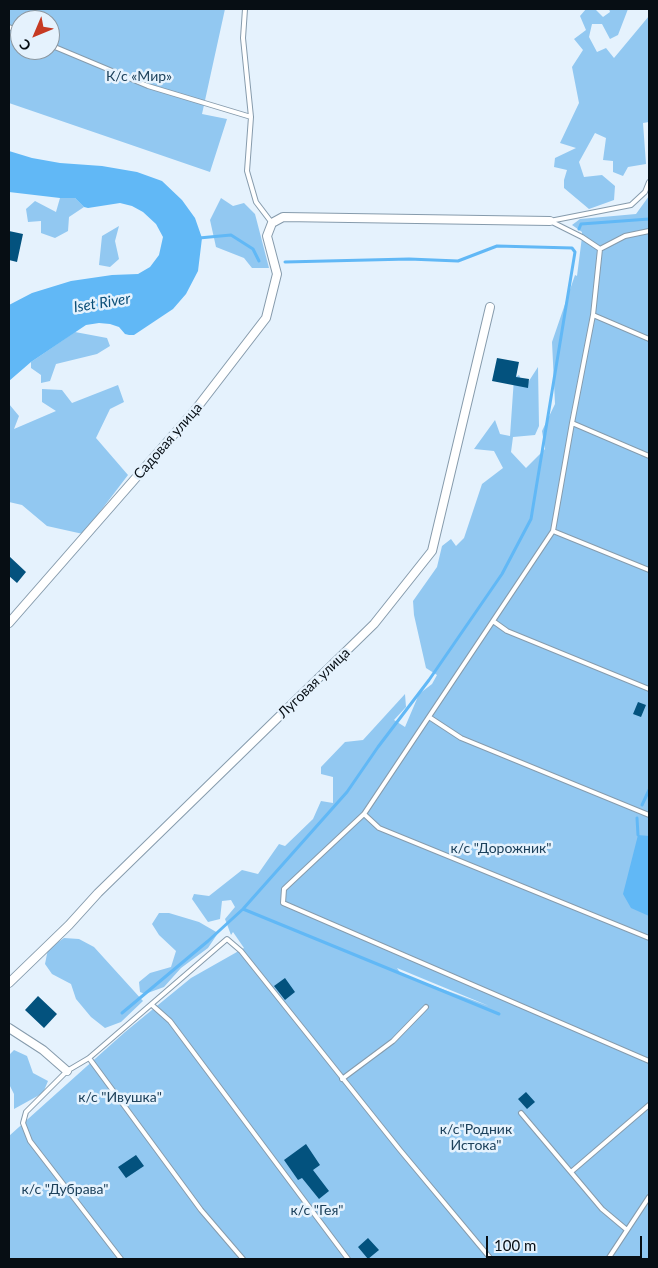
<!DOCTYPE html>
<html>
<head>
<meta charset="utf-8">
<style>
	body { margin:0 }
	#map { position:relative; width:658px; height:1268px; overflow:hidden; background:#e5f2fd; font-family:Lato,sans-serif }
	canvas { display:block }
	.frame { position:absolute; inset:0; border:10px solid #070e14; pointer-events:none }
	.north { position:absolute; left:10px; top:10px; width:50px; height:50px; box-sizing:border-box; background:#e5f2fd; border:1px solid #8c97a0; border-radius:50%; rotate:225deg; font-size:14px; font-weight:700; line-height:20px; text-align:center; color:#070e14 }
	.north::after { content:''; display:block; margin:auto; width:18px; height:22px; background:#c63a23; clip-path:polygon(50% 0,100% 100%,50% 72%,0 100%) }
	.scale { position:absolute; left:486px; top:1236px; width:156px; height:22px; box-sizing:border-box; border:2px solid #070e14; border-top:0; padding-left:6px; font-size:15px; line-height:18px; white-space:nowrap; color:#070e14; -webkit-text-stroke:4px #e5f2fd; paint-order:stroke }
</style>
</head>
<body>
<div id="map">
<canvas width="658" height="1268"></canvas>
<div class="frame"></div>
<div class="north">С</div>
<div class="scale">100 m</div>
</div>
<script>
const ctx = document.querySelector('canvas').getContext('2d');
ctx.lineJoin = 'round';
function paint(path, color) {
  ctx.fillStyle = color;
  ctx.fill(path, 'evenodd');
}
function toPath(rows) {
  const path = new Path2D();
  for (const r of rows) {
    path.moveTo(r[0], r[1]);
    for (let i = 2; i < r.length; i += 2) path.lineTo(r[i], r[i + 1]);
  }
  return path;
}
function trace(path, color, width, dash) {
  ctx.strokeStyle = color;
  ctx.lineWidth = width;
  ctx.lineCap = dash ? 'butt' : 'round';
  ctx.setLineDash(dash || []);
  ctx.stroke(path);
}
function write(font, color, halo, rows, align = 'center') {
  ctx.font = font + ' Lato,sans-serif';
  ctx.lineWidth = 5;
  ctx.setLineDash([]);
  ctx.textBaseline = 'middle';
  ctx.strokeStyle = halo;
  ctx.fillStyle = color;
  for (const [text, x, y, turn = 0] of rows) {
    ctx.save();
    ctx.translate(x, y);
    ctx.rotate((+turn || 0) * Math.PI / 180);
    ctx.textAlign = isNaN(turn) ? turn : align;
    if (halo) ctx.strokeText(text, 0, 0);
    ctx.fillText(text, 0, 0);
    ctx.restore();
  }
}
const green = toPath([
	[9,9,225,9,202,114,227,119,210,172,9,103],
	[20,20,50,20,50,50,20,50],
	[586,9,595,9,603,17,610,12,609,9,628,9,618,35,610,39,602,24,592,24,589,37,597,52,606,48,614,58,649,16,649,122,643,123,646,164,628,167,623,176,613,172,613,161,603,160,606,138,595,133,579,162,584,177,602,175,615,186,614,200,589,209,564,188,564,180,567,170,554,167,555,158,576,148,560,143,579,103,572,67,583,50,574,39,586,30,580,16],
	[649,196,649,1259,9,1259,9,1136,125,1032,191,978,244,948,233,932,231,935,225,919,235,907,231,900,222,901,220,919,208,922,192,899,194,894,209,896,242,870,258,874,279,844,285,846,313,819,321,801,333,803,333,777,321,774,321,767,345,742,363,740,405,694,406,707,394,720,405,727,419,694,432,684,437,675,426,668,414,615,413,601,437,567,442,546,451,539,456,546,464,538,482,484,503,468,494,451,474,449,495,420,500,434,510,436,514,378,519,375,525,387,538,367,539,426,535,435,513,437,511,452,526,468,545,449,542,431,555,404,552,342,575,275,577,276,582,237,582,232,572,225,580,219,636,214],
	[397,968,489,1006,401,974],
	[70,197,75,198,84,207,69,217,68,231,55,238,41,233,41,221,28,222,26,209,35,201,56,212,60,198],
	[221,198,233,206,244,203,255,214,269,268,252,268,244,258,216,247,210,220],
	[119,226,115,241,119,259,110,267,99,265,102,236],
	[75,332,107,338,110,346,97,354,56,364,50,381,41,383,41,375,31,368,31,362],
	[118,385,124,402,110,409,96,438,128,475,83,534,47,526,22,505,9,502,9,404,19,416,14,429,56,411,42,402,42,389,62,390,72,403],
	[159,913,169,913,199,922,218,933,208,948,181,968,164,987,145,994,140,992,139,982,150,973,171,967,176,951,159,935,152,924],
	[64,938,79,939,94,947,143,1001,121,1022,105,1028,91,1017,76,999,71,984,52,974,45,964,48,949],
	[14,1050,27,1056,33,1073,48,1081,43,1093,14,1109,14,1094,9,1084,9,1055]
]);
const water = toPath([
	[9,151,32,158,60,163,102,166,137,172,162,181,182,200,195,218,202,238,198,271,186,294,173,309,134,335,129,335,125,334,119,327,110,324,99,323,86,325,31,362,9,381,9,305,32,293,71,281,112,275,138,274,150,267,159,255,163,237,156,224,143,212,132,206,120,203,88,208,84,207,75,198,60,198,9,192],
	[638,835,649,836,649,916,631,908,623,894]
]);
const stream = toPath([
	[579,229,581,224,649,219],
	[199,238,231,235,253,249,259,261],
	[642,805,649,790],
	[637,818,638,835],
	[243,909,499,1014],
	[122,1013,208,941,243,909,347,792,378,747,429,680,502,574,531,519,575,252,572,248,497,246,458,261,409,259,285,262]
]);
const building = toPath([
	[9,231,23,234,17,262,9,260],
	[497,358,519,362,516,377,529,379,528,388,492,381],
	[9,556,26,572,17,583,9,576],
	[638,702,646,705,641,717,633,714],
	[285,978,295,992,285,1000,274,986],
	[38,996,57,1014,44,1028,25,1010],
	[526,1092,535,1102,527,1109,518,1099],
	[306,1144,320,1165,313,1170,329,1191,319,1199,302,1178,298,1180,284,1160],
	[136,1155,144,1166,126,1178,118,1167],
	[368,1238,379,1250,368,1259,358,1247]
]);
const lane = toPath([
	[245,9,243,38,251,117,247,171,256,202,272,223],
	[9,27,20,32],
	[50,45,148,86,251,117],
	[649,182,645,192,631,205,550,221,582,237,600,249,593,315,572,423,553,531,364,814,284,889,283,903,649,1061],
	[600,249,625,236,649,231],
	[593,315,649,339],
	[572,423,649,456],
	[553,531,649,570],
	[493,621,507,631,649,689],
	[429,717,461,738,649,815],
	[364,814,379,828,649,938],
	[152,1005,170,1021,348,1259],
	[89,1058,201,1210,243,1259],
	[342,1079,393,1041,426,1007],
	[521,1113,602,1209,627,1230],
	[571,1172,649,1105],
	[121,1259,30,1141,23,1123,26,1112,67,1071,89,1058,227,939,241,951,400,1150,491,1259],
	[608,1259,649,1197]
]);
const street = toPath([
	[9,623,196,409,266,318,277,274,267,236,272,223,283,217,550,221],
	[9,983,69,925,98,893,374,624,432,551,490,307],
	[9,1028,43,1050,67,1071]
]);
const parkNames = [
	["К/с «Мир»",139,76],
	["к/с \"Дорожник\"",501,848],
	["к/с \"Ивушка\"",120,1097],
	["к/с\"Родник",476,1129],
	["Истока\"",476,1145],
	["к/с \"Дубрава\"",65,1189],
	["к/с \"Гея\"",317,1210]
];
const streetNames = [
	["Садовая улица",168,441,-49],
	["Луговая улица",314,683,-44]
];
const waterNames = [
	["Iset River",102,303,-9]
];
paint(green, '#92c8f1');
paint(water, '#61b8f6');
trace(stream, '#61b8f6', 3);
paint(building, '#03527e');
trace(lane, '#869bac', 6);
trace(street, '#869bac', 10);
trace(lane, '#fff', 4);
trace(street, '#fff', 8);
write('14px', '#1d415b', '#e5f2fd', parkNames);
write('14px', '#070e14', '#e5f2fd', streetNames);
write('italic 15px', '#0d5079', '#e5f2fd', waterNames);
</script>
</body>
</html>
